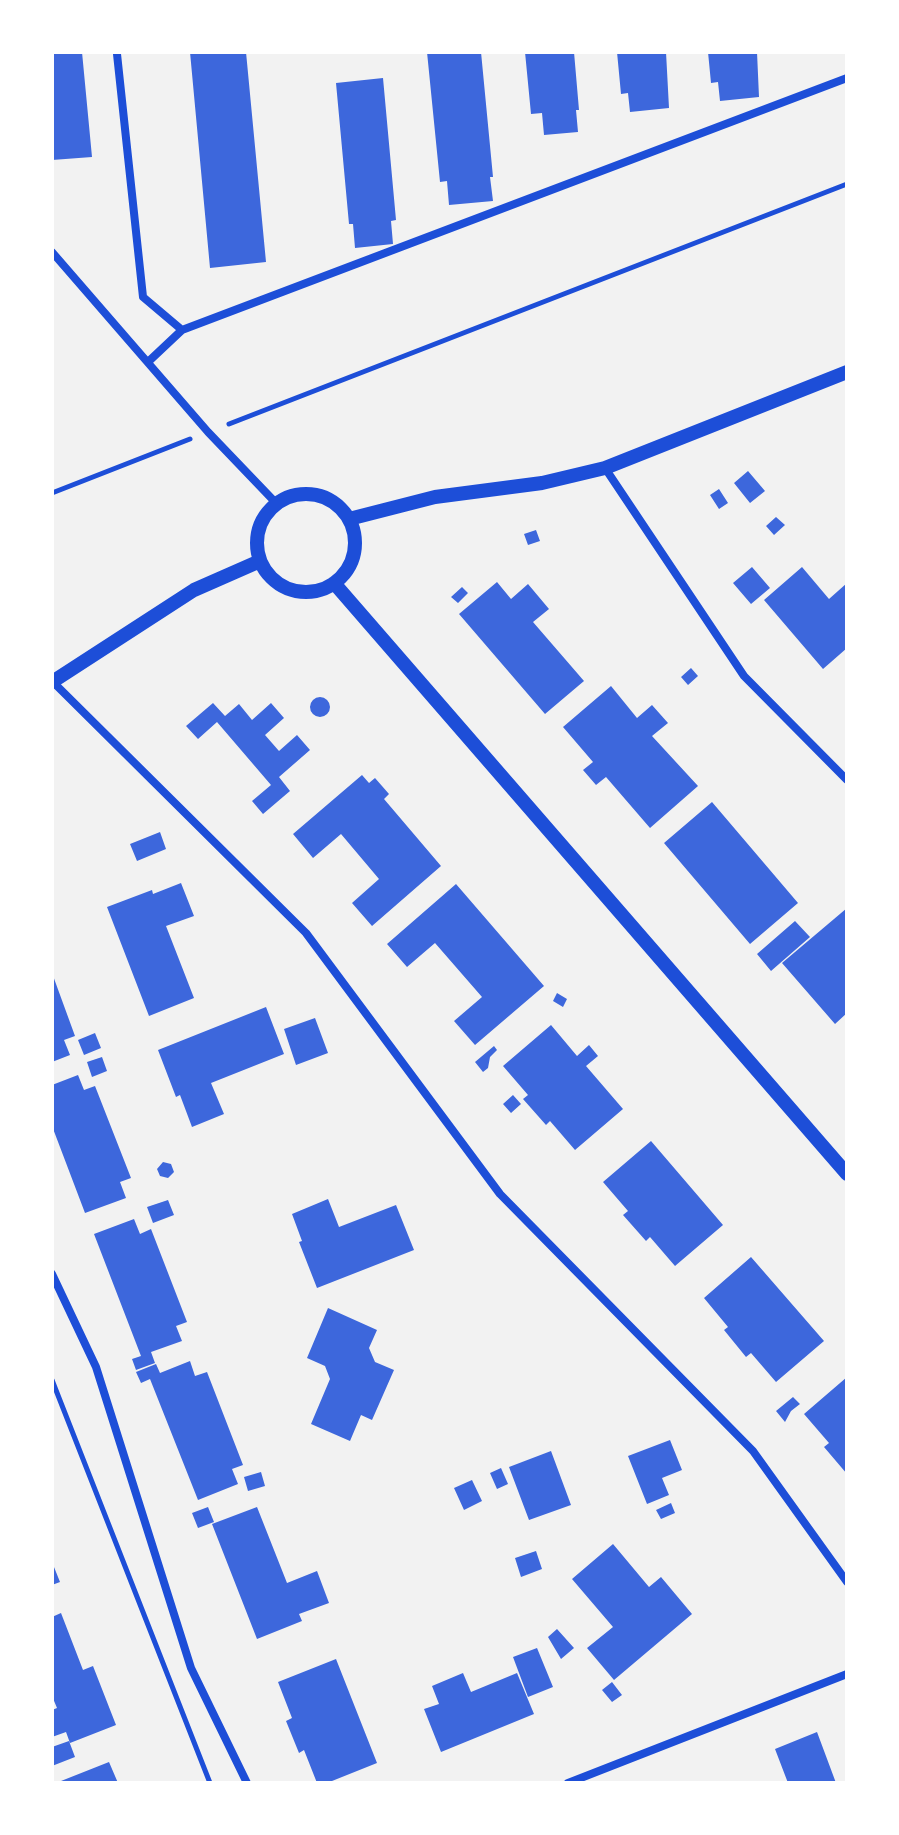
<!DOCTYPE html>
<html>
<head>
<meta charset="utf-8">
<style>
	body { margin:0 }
	#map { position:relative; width:899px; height:1835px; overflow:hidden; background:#f2f2f2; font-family:Quicksand,sans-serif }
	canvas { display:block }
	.frame { position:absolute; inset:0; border:54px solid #fff; pointer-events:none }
</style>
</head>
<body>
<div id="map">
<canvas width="899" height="1835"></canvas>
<div class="frame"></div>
</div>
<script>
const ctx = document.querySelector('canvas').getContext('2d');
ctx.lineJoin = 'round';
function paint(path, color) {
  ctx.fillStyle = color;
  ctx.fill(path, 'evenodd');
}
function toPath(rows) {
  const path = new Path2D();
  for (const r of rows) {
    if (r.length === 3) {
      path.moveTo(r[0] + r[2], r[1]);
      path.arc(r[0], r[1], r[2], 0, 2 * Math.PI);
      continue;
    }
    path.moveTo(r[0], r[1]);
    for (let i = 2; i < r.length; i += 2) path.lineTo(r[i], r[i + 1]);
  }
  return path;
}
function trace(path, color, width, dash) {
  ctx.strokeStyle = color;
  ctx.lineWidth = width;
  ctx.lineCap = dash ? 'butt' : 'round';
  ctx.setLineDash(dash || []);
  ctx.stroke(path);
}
const building = toPath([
	[52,52,82,52,92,157,52,160],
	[190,52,246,52,266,262,210,268],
	[427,52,481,52,493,177,490,177,493,201,449,205,447,181,440,182],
	[525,52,574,52,579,110,576,110,578,132,544,135,542,113,531,114],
	[617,52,666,52,669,108,630,112,628,93,621,94],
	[708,52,757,52,759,97,720,101,718,82,711,83],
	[383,78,396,220,391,221,393,244,355,248,353,224,349,224,336,83],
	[748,471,765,491,750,503,734,483],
	[719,489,728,503,719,509,710,495],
	[776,517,785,525,774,535,766,526],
	[536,530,540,541,528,545,524,534],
	[752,567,770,588,751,604,733,583],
	[802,567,829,599,847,583,847,648,823,669,764,600],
	[497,582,511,599,528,584,549,609,533,622,584,681,545,714,459,614],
	[462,587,468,593,458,603,451,597],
	[691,668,698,676,688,685,681,677],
	[611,686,637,718,652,705,668,723,652,736,698,786,650,828,606,777,596,785,583,770,593,762,563,727],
	[320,707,10],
	[213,703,225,716,239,704,252,720,271,703,284,718,265,735,279,751,297,735,310,750,279,777,290,791,263,814,252,801,271,785,217,722,198,739,186,726],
	[362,775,369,783,375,778,389,794,384,799,441,866,372,926,352,903,379,879,341,834,313,858,293,834],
	[712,802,798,903,750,944,664,843],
	[160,832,166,849,137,861,130,844],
	[181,883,194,916,166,926,194,998,149,1016,107,907,152,890,153,894],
	[456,884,544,986,475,1045,454,1021,482,997,435,943,407,967,387,944],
	[847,908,847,1013,835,1024,782,963],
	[795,921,810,937,771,971,757,954],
	[52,973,75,1036,64,1040,70,1055,52,1062],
	[557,993,567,999,563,1007,553,1001],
	[266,1007,284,1054,211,1083,224,1114,192,1127,180,1095,176,1097,158,1050],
	[315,1018,328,1053,296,1065,284,1029],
	[551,1025,577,1056,589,1045,598,1056,586,1066,623,1109,575,1150,550,1121,546,1125,523,1099,528,1095,503,1066],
	[95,1033,101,1048,84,1055,78,1040],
	[494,1046,497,1050,490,1057,488,1068,483,1072,475,1062],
	[102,1057,107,1071,92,1077,87,1062],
	[78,1075,84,1090,95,1086,131,1178,120,1182,126,1198,85,1213,52,1126,52,1085],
	[513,1095,521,1104,511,1113,503,1104],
	[651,1141,723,1225,675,1266,650,1237,646,1241,623,1215,628,1211,603,1182],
	[163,1162,171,1164,174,1172,168,1178,160,1176,157,1169],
	[328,1199,339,1227,396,1205,414,1250,317,1288,299,1242,302,1241,292,1214],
	[168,1200,174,1215,153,1223,147,1207],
	[134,1219,140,1234,151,1229,187,1322,176,1326,182,1341,151,1352,155,1363,136,1370,132,1359,141,1356,94,1234],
	[751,1257,824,1341,776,1382,751,1353,746,1357,724,1330,728,1327,704,1298],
	[328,1308,377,1330,369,1348,375,1362,394,1370,372,1420,361,1415,350,1441,311,1424,330,1379,325,1366,307,1358],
	[190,1361,195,1376,207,1372,243,1465,232,1469,238,1484,198,1500,150,1379,141,1383,136,1372,156,1364,160,1373],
	[847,1377,847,1474,824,1447,829,1443,804,1414],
	[793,1397,800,1404,791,1411,785,1422,776,1411],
	[670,1440,682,1470,662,1478,669,1495,647,1504,628,1456],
	[551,1451,571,1505,529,1520,509,1467],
	[501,1468,508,1484,497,1489,490,1473],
	[261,1472,265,1486,248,1491,244,1477],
	[472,1480,482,1501,464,1510,454,1488],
	[671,1503,675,1513,661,1519,656,1510],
	[208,1507,214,1522,198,1528,192,1513],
	[257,1507,287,1583,317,1571,329,1603,299,1614,302,1621,257,1639,212,1524],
	[613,1544,649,1587,661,1577,692,1614,614,1680,587,1648,613,1627,572,1579],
	[536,1551,542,1569,521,1577,515,1558],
	[52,1562,60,1582,52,1585],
	[61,1613,83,1670,93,1666,116,1725,70,1743,66,1732,52,1737,52,1710,57,1708,52,1696,52,1617],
	[557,1629,574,1648,561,1659,548,1637],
	[537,1648,553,1687,528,1697,513,1657],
	[336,1659,377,1763,327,1783,317,1783,304,1750,299,1753,286,1721,292,1718,278,1682],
	[463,1673,471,1692,517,1673,534,1714,441,1752,424,1709,439,1704,432,1686],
	[612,1682,622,1695,612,1702,602,1690],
	[817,1732,836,1783,788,1783,775,1749],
	[69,1741,75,1757,52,1766,52,1747],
	[109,1762,118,1783,61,1783,61,1781]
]);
const path = toPath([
	[229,424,847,184],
	[52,493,190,439],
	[52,1380,210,1783]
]);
const minor = toPath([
	[117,54,143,297,182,330],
	[52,252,208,432,276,503],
	[148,362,182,330,847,78],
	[605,468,744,676,847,780],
	[53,682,306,933,500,1194,753,1451,847,1582],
	[52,1274,96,1367,191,1668,247,1783],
	[568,1783,847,1674]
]);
const tertiary = toPath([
	[306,543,49],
	[349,519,435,497,542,483,605,468,847,372],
	[334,583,847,1174],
	[52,682,194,590,260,561]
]);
paint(building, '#3d67dc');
trace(path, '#1d4ed8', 5);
trace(minor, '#1d4ed8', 8);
trace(tertiary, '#1d4ed8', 14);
</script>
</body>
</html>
